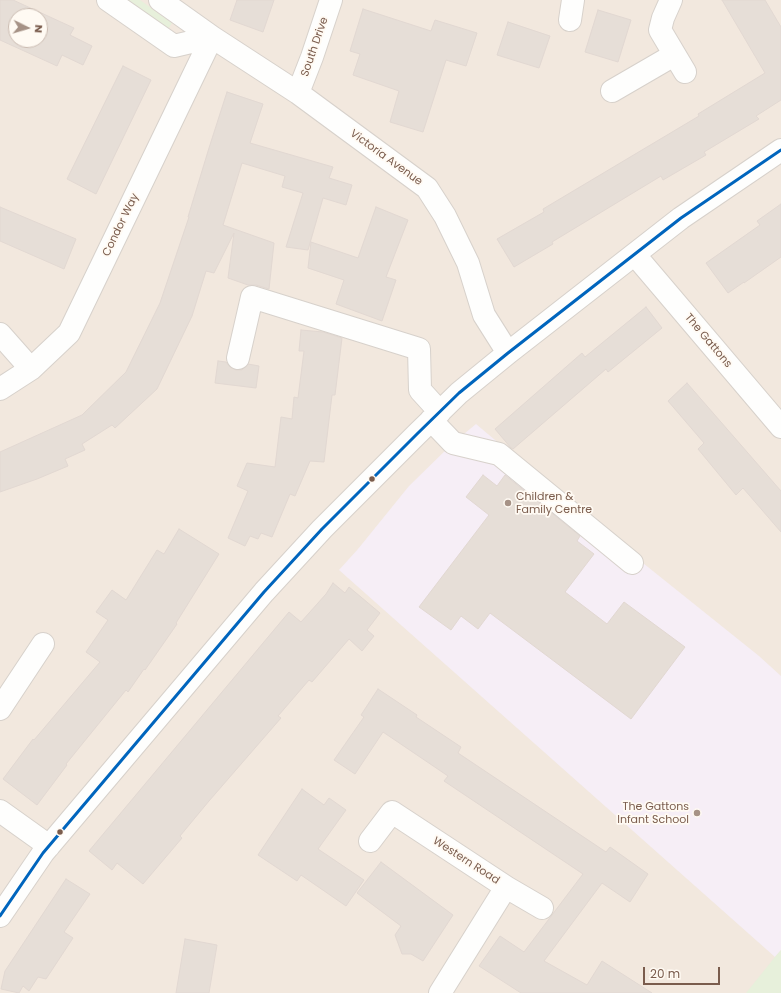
<!DOCTYPE html>
<html>
<head>
<meta charset="utf-8">
<style>
	body { margin:0 }
	#map { position:relative; width:781px; height:993px; overflow:hidden; background:#f9f5f0; font-family:Poppins,sans-serif }
	canvas { display:block }
	.north { position:absolute; left:8px; top:8px; width:40px; height:40px; box-sizing:border-box; background:#fffaf3; border:1px solid #cabbb1; border-radius:50%; rotate:95deg; font-size:11px; font-weight:700; line-height:16px; text-align:center; color:#7a5c4d }
	.north::after { content:''; display:block; margin:auto; width:14px; height:18px; background:#a69286; clip-path:polygon(50% 0,100% 100%,50% 72%,0 100%) }
	.scale { position:absolute; left:643px; top:967px; width:77px; height:18px; box-sizing:border-box; border:2px solid #7a5c4d; border-top:0; padding-left:5px; font-size:12px; line-height:14px; white-space:nowrap; color:#7a5c4d; -webkit-text-stroke:3px #fffaf3; paint-order:stroke }
</style>
</head>
<body>
<div id="map">
<canvas width="781" height="993"></canvas>
<div class="north">N</div>
<div class="scale">20 m</div>
</div>
<script>
const ctx = document.querySelector('canvas').getContext('2d');
ctx.lineJoin = 'round';
function paint(path, color) {
  ctx.fillStyle = color;
  ctx.fill(path, 'evenodd');
}
function toPath(rows) {
  const path = new Path2D();
  for (const r of rows) {
    path.moveTo(r[0], r[1]);
    for (let i = 2; i < r.length; i += 2) path.lineTo(r[i], r[i + 1]);
  }
  return path;
}
function trace(path, color, width, dash) {
  ctx.strokeStyle = color;
  ctx.lineWidth = width;
  ctx.lineCap = dash ? 'butt' : 'round';
  ctx.setLineDash(dash || []);
  ctx.stroke(path);
}
function write(font, color, halo, rows, align = 'center') {
  ctx.font = font + ' Poppins,sans-serif';
  ctx.lineWidth = 3.5;
  ctx.setLineDash([]);
  ctx.textBaseline = 'middle';
  ctx.strokeStyle = halo;
  ctx.fillStyle = color;
  for (const [text, x, y, turn = 0] of rows) {
    ctx.save();
    ctx.translate(x, y);
    ctx.rotate((+turn || 0) * Math.PI / 180);
    ctx.textAlign = isNaN(turn) ? turn : align;
    if (halo) ctx.strokeText(text, 0, 0);
    ctx.fillText(text, 0, 0);
    ctx.restore();
  }
}
const residential = toPath([
	[0,0,781,0,781,993,0,993],
	[16,16,40,16,40,40,16,40]
]);
const education = toPath([
	[476,424,613,539,759,656,781,676,781,950,775,957,339,570,358,549,409,486,453,443]
]);
const green = toPath([
	[127,0,140,0,172,23,168,29],
	[781,950,781,993,746,993,775,957]
]);
const building = toPath([
	[0,0,13,0,74,28,70,35,92,46,83,65,62,55,57,66,0,40,0,0],
	[16,16,40,16,40,40,16,40,16,16],
	[237,0,274,0,263,32,230,20,237,0],
	[722,0,765,0,781,27,781,100,756,116,759,119,704,152,706,155,663,180,661,176,552,242,553,244,514,267,497,239,544,212,543,209,699,116,698,114,765,73,722,0],
	[363,9,431,31,435,20,477,33,466,66,446,60,423,132,390,122,399,91,353,75,360,54,350,51,363,9],
	[598,10,631,20,618,62,585,52,598,10],
	[508,22,550,36,539,68,497,55,508,22],
	[123,66,151,80,96,194,67,179,123,66],
	[227,92,263,104,250,143,333,167,329,178,352,185,346,205,323,198,308,250,286,247,303,193,282,187,285,176,242,163,223,225,274,243,269,289,256,285,248,285,228,278,234,233,214,273,206,271,192,316,157,389,115,428,112,425,82,444,85,450,65,459,68,466,37,479,0,492,0,452,82,415,126,372,160,303,189,217,188,217,209,148,227,92],
	[781,204,781,257,744,283,744,282,728,293,706,263,760,225,757,221,781,204],
	[0,207,76,239,64,269,0,241,0,207],
	[376,207,408,220,386,277,396,280,382,321,336,304,344,280,308,268,311,242,358,258,376,207],
	[646,307,662,328,608,372,606,369,513,449,511,448,495,429,582,353,585,357,646,307],
	[301,330,323,332,342,338,335,395,332,395,324,462,310,461,295,496,290,494,272,537,261,533,258,539,250,536,245,546,228,538,248,491,237,486,247,463,275,467,281,417,292,419,294,397,298,398,304,351,299,351,301,330],
	[218,361,226,362,230,367,236,370,242,370,248,364,259,366,256,388,215,383,218,361],
	[687,383,781,491,781,532,743,488,736,495,698,449,704,443,668,401,687,383],
	[483,475,497,486,505,475,580,536,577,541,594,554,565,592,607,624,624,602,685,647,631,719,490,613,478,629,461,616,451,630,419,607,489,515,466,497,483,475],
	[179,529,219,554,176,623,177,624,145,670,144,669,128,692,126,690,66,764,67,765,37,805,3,779,33,739,34,740,100,662,86,652,108,620,96,612,112,590,126,600,157,550,164,554,179,529],
	[333,583,345,593,349,587,380,613,367,630,374,636,362,651,349,639,312,682,309,680,278,716,281,718,209,801,180,836,182,838,143,884,117,863,112,870,89,851,289,612,301,622,326,594,333,583],
	[378,689,417,715,416,717,461,747,458,753,606,852,610,847,648,874,630,902,602,883,544,961,587,985,602,961,652,993,521,993,479,966,500,936,524,952,583,874,444,781,448,776,383,732,355,774,334,760,364,717,361,715,378,689],
	[302,789,324,805,329,798,346,810,318,849,364,880,346,906,301,875,297,881,258,855,302,789],
	[381,862,453,915,423,961,411,954,402,954,395,935,401,926,357,893,381,862],
	[66,879,90,894,64,932,73,938,46,979,38,977,29,991,23,986,19,993,1,989,5,971,66,879],
	[185,939,217,945,209,993,176,993,185,939]
]);
const minor = toPath([
	[108,0,174,46,212,37],
	[160,0,212,37,298,93,427,188,445,216,468,263,484,315,508,353],
	[671,0,663,18,660,30,685,72],
	[570,20,573,0],
	[612,91,674,55],
	[298,93,312,57,331,0],
	[635,255,781,427],
	[0,334,31,369],
	[238,358,252,297,419,349,420,390,440,412],
	[0,389,31,369,69,333,212,37],
	[431,420,453,443,499,454,632,563],
	[0,709,43,644],
	[0,811,49,846],
	[370,841,392,812,506,887,440,993],
	[506,887,542,908],
	[0,916,43,853,264,592,322,529,417,434,459,393,508,353,681,218,781,150]
]);
const bus1 = toPath([
	[0,916,43,853,264,592,322,529,417,434,459,393,508,353,681,218,781,150]
]);
const markers = [
	[372,479,3.5,"#7a5c4d"],
	[508,503,4,"#a69286"],
	[697,813,4,"#a69286"],
	[60,832,3.5,"#7a5c4d"]
];
const streetNames = [
	["South Drive",315,47,-71],
	["Victoria Avenue",386,158,36],
	["Condor Way",121,225,-64],
	["The Gattons",708,341,50],
	["Western Road",466,861,33]
];
const poiNames = [
	["Children &",516,497],
	["Family Centre",516,510],
	["The Gattons",689,807,"right"],
	["Infant School",689,820,"right"]
];
paint(residential, '#f2e8de');
paint(education, '#f6eef6');
paint(green, '#e7f0db');
paint(building, '#e6ded7');
trace(building, '#e2d8d2', 1);
trace(minor, '#d7d1cb', 24);
trace(minor, '#fefefd', 22);
trace(bus1, '#0065bd', 3);
for (const [x, y, r, color] of markers) {
  const dot = new Path2D();
  dot.arc(x, y, r, 0, 2 * Math.PI);
  ctx.fillStyle = color;
  ctx.fill(dot);
  trace(dot, '#fffaf3', 1.5);
}
write('11px', '#7a5c4d', '#fffaf3', streetNames);
write('11px', '#7a5c4d', '#fffaf3', poiNames, 'left');
</script>
</body>
</html>
